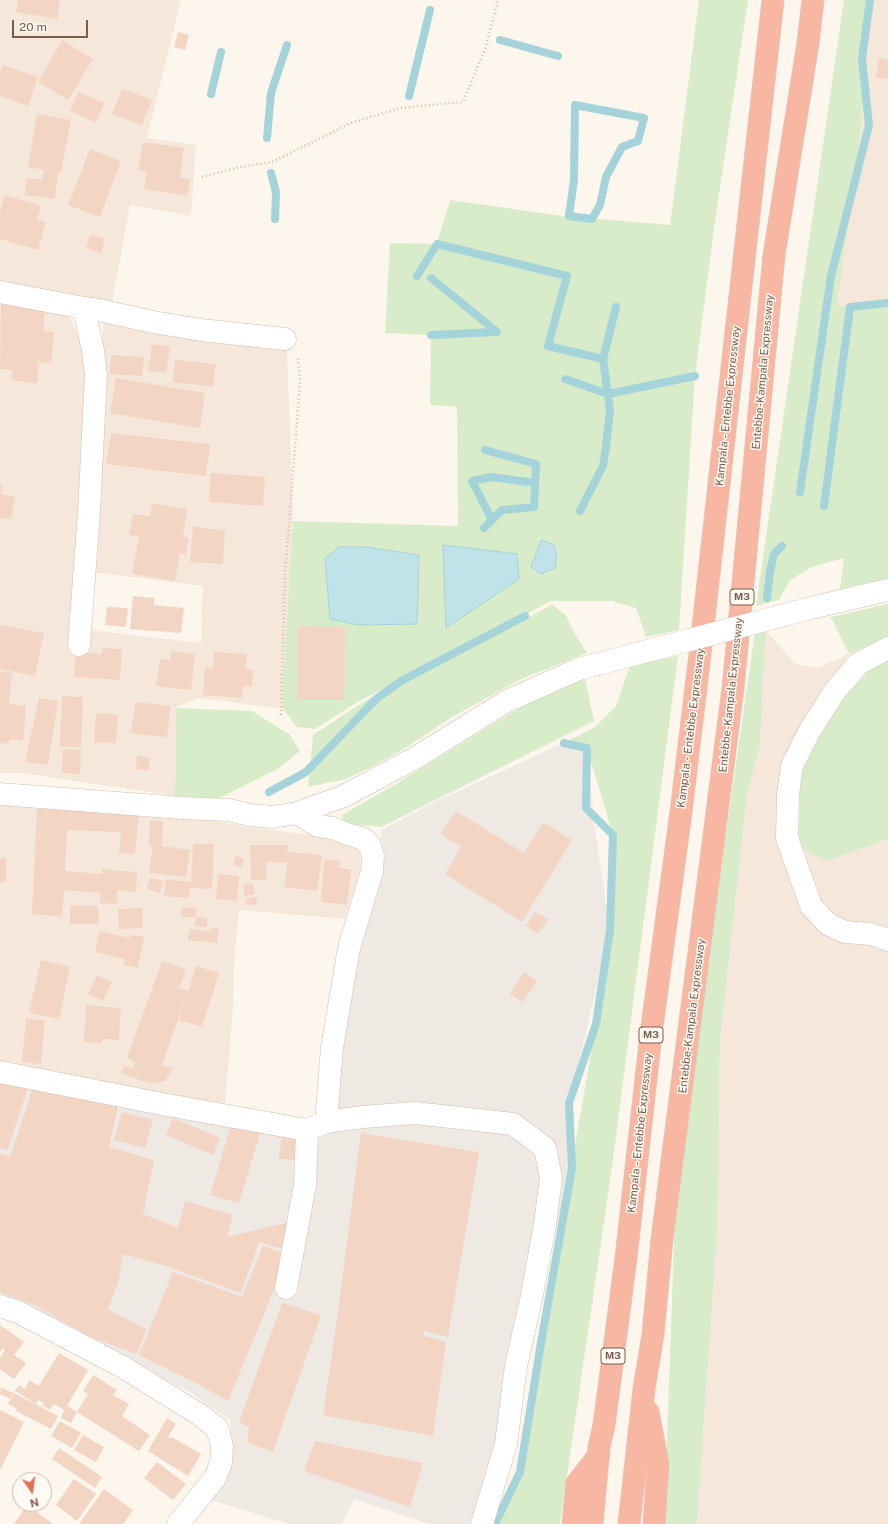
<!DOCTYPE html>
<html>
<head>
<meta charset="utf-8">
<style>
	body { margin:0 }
	#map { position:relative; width:888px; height:1524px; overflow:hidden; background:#fdf6ec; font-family:"Public Sans",sans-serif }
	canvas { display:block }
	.north { position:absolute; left:12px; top:1472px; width:40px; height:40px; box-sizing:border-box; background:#fffaf3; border:1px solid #cabbb1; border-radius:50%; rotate:167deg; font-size:11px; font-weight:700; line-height:16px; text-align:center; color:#7a5c4d }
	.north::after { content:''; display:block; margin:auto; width:14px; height:18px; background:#e76f51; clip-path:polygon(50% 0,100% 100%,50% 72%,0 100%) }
	.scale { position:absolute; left:12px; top:20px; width:76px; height:18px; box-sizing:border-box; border:2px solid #7a5c4d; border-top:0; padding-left:5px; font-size:12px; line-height:14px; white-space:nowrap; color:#7a5c4d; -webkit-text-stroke:3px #fffaf3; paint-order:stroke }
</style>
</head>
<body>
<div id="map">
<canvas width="888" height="1524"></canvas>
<div class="north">N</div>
<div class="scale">20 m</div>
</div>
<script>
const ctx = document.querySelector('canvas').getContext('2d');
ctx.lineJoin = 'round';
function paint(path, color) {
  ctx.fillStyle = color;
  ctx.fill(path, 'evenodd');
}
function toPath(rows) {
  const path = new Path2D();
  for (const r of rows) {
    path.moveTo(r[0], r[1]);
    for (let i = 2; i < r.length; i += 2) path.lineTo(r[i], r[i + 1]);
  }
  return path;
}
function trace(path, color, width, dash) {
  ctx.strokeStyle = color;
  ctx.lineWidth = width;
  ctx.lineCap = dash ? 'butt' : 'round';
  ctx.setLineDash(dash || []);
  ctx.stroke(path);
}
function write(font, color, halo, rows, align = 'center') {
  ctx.font = font + ' "Public Sans",sans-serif';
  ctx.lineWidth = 3;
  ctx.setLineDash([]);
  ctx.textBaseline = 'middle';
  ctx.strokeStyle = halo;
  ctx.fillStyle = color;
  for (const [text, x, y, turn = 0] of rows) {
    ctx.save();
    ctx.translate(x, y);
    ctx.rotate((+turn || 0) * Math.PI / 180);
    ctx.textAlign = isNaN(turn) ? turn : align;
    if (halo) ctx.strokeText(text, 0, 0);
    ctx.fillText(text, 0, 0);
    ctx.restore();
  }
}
const residential = toPath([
	[0,0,181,0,147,138,196,145,191,216,130,205,112,303,0,284],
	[869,0,888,0,888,303,850,307,837,305,860,140],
	[0,300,55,309,70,319,82,343,89,377,79,492,71,628,201,643,203,586,93,572,101,495,103,375,102,340,103,328,106,317,287,348,293,521,283,681,283,709,198,698,176,708,175,796,22,773,0,773],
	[766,630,795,664,818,668,849,654,784,757,779,838,827,861,888,839,888,1524,697,1524,717,1233,720,1041,747,795,760,746],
	[14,805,188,816,248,827,326,837,360,851,361,867,345,919,239,910,234,963,233,1007,225,1104,0,1064,0,806]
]);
const industrial = toPath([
	[559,745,587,748,595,830,610,930,569,1103,572,1168,528,1338,491,1524,430,1524,354,1499,342,1524,289,1524,208,1499,233,1457,230,1420,190,1392,0,1299,0,1078,312,1133,342,1028,353,959,382,867,381,830,439,800]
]);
const green = toPath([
	[699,0,748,0,714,228,695,376,679,630,646,637,636,608,612,601,551,601,413,675,359,701,315,729,297,727,283,709,283,681,293,521,458,526,457,407,430,405,431,335,385,333,390,243,437,244,450,200,562,216,670,225],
	[539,536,541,540,553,544,531,567,540,543],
	[844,0,869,0,860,140,837,305,850,307,888,303,888,578,840,589,844,558,812,567,790,580,779,600,756,606],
	[888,604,888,636,849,654,831,617],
	[552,605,566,615,572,629,587,653,519,680,452,717,407,747,373,766,346,779,308,787,313,735,363,702],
	[766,630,760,746,747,795,720,1041,717,1233,697,1524,664,1524,675,1215,692,1069,755,632],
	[678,656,612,1167,560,1524,495,1524,520,1472,541,1343,596,1024,610,930,613,835,587,748,564,743,595,727,616,706,630,665],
	[888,660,888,839,827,861,799,848,800,766,834,709,869,670],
	[585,678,594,721,381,827,344,824,342,815,389,788,521,707],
	[176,708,252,711,290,735,300,751,279,768,218,799,175,796]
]);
const water = toPath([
	[541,540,553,544,557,553,555,568,541,574,531,567,541,540],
	[443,545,517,554,519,579,446,628,443,545],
	[339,547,366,547,419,555,417,624,358,625,330,619,325,559,339,547]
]);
const stream = toPath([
	[500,40,558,56],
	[211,94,221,52],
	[409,96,430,10],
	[575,105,644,118,638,141,622,147,606,177,600,205,592,219,569,216,574,180,575,105],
	[267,138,271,93,287,45],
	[271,173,276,192,275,219],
	[417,276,437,244,567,276,548,346,603,359],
	[431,278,497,332,431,335],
	[565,379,608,394,695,376],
	[800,492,831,276,869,125,862,59,870,0],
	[824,506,850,307,888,303],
	[580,511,603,466,606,447,610,410,603,359,616,307],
	[492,520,472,481,491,477,535,483],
	[484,528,502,510,534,507,536,464,485,450],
	[767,598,770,571,774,554,782,546],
	[269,792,306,772,376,699,401,681,525,616],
	[495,1524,520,1472,541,1343,572,1168,569,1103,596,1024,610,930,613,835,586,808,587,748,564,743]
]);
const building = toPath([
	[18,0,60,0,57,19,16,12],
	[178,32,189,35,185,50,174,47],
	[62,40,93,59,68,100,38,82],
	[879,58,888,60,888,79,876,78],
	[3,65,38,77,28,106,0,96,0,73],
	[122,89,152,100,142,125,112,114],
	[78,92,104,103,96,123,70,111],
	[37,114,71,120,61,173,58,172,55,199,25,195,27,178,42,180,44,170,28,167],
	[143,142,184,148,180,177,190,180,187,196,144,189,147,172,138,170],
	[90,149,121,161,100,217,68,205],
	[5,195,41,206,37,219,46,222,38,250,0,239,0,211],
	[90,235,105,239,101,253,86,248],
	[1,303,45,308,43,331,54,332,51,363,39,362,37,383,11,380,12,370,0,369],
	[152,344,170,347,166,373,148,371],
	[111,355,144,357,142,376,110,374],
	[175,360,216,364,213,387,173,382],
	[116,378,205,393,200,428,110,413],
	[111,433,210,444,206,476,106,464],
	[211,473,265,477,263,506,209,502],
	[0,485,2,486,1,494,15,497,11,519,0,518],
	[152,503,187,509,183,537,189,538,186,555,180,553,175,581,132,574,139,536,129,535,133,514,150,516],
	[193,526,225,531,223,564,190,562],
	[133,596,154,598,154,605,184,608,181,633,130,629],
	[107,607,128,608,126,627,105,625],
	[0,625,44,633,35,676,0,669],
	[297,626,345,627,344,700,297,700],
	[103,648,122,649,120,680,74,677,76,652,102,654],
	[171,651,195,654,191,690,156,686,160,659,170,660],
	[214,652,247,654,245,669,253,670,252,687,243,686,242,698,203,695,205,667,213,668],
	[0,672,12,673,9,704,26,706,23,741,9,739,9,744,0,743],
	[62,696,83,697,81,747,60,747],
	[39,698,58,701,48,765,25,762],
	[135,702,171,706,167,737,131,733],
	[96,713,118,715,116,743,94,742],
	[63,749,81,750,80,774,62,773],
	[137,756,150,758,148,771,136,769],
	[37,809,112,812,139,815,135,854,119,853,121,832,67,830,65,871,102,874,102,869,137,872,136,892,117,890,117,904,100,903,100,893,64,890,62,917,32,914],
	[456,811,524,853,543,822,572,840,522,922,445,874,461,847,441,834],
	[150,821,163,821,162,846,190,850,186,877,149,873,153,847,149,846],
	[193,844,214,844,212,889,190,888,189,898,164,896,166,879,191,882],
	[250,845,288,845,287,852,322,855,317,891,284,887,287,862,266,862,267,880,251,880],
	[236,856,244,859,242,867,234,865],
	[0,858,6,858,6,882,0,882],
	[324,859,340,861,339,868,351,869,347,905,321,902],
	[218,874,239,876,237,901,216,899],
	[150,878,163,881,160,893,147,889],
	[253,884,255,894,245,896,243,885],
	[256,897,257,904,247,905,246,899],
	[70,906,98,906,99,924,70,924],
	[196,907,196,917,207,918,207,927,195,926,196,917,181,917,181,908],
	[142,908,143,928,119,929,118,909],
	[535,912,548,919,538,934,526,926],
	[212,927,219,928,217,943,188,940,189,929,211,931],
	[100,931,130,938,130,934,144,937,138,968,124,965,125,959,95,952],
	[41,960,70,967,59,1019,29,1013],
	[162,961,186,969,179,988,188,991,196,966,219,973,202,1027,179,1020,187,993,162,1065,173,1068,165,1081,151,1083,121,1074,124,1066,133,1069,135,1062,127,1058],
	[524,972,537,981,523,1002,510,994],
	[97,975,112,982,103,1001,88,994],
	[86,1005,121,1008,119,1040,102,1039,102,1043,84,1042],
	[26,1019,45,1020,41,1064,22,1062],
	[0,1081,28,1087,7,1151,0,1148],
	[33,1088,119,1103,109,1147,154,1160,143,1214,178,1228,185,1201,233,1215,227,1237,293,1221,287,1250,259,1242,241,1293,166,1266,123,1254,118,1282,108,1309,146,1329,137,1354,95,1339,32,1304,0,1292,0,1153,10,1157],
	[122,1112,153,1120,145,1148,114,1140],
	[173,1118,220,1138,213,1155,166,1135],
	[233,1119,262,1127,239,1203,210,1195],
	[361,1133,479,1152,448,1337,424,1331,424,1336,446,1342,433,1436,323,1415,338,1312],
	[282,1134,304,1135,302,1160,279,1159],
	[263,1246,287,1254,265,1312,228,1401,198,1384,139,1355,173,1272,242,1297],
	[282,1303,321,1315,273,1452,247,1442,249,1427,239,1422],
	[0,1325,24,1342,14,1355,26,1363,14,1379,0,1369,0,1358,5,1350,3,1348,0,1352],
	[59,1353,88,1370,67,1406,77,1412,71,1423,61,1418,64,1410,54,1404,50,1410,42,1405,44,1403,38,1400,36,1404,15,1391,19,1385,25,1389,29,1380,39,1386],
	[93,1375,117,1390,113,1395,129,1404,122,1416,150,1435,139,1451,77,1412,88,1394,83,1391],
	[1,1387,13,1393,10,1399,0,1394],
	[14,1393,58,1416,51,1429,16,1411,17,1409,8,1404],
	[0,1410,24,1422,0,1470],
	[167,1418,176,1424,168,1437,171,1438,172,1437,201,1454,188,1476,148,1451],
	[60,1421,81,1433,72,1448,51,1436],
	[83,1435,104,1447,96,1462,74,1450],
	[315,1441,423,1463,410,1507,304,1471],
	[59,1448,102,1477,95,1488,52,1459],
	[157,1462,186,1484,173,1500,144,1478],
	[74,1479,96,1494,77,1521,56,1505],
	[104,1489,133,1510,123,1524,79,1524],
	[27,1505,53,1524,14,1524]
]);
const path = toPath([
	[202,177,240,167,272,162,351,123,400,108,463,102,485,49,498,0],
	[281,715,285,575,300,383,298,358]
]);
const minor = toPath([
	[0,292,84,308,99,310,153,322,201,330,285,339],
	[815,607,888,590],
	[79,645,89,513,96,375,93,351,84,308],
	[888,648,858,664,835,691,809,732,792,766,788,794,787,838,811,906,828,924,845,932,871,934,888,940],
	[0,794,182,808,229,810,250,815,273,817,297,813,344,796,415,758,507,701,579,669],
	[0,1072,162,1104,290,1127,307,1130,326,1122,332,1048,349,948,372,871,373,856,370,846,364,839,347,834,333,828,318,826,297,813],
	[326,1122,363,1117,415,1113,513,1124,545,1148,551,1178,545,1224,531,1300,516,1366,506,1444,482,1524],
	[286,1288,305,1185,307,1130],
	[0,1306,18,1312,123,1367,200,1415,217,1428,222,1446,221,1463,215,1478,178,1524]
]);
const highway = toPath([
	[648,1412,658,1464,654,1524],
	[573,1524,577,1483,599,1455],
	[592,1524,599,1447,604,1425,626,1258,651,1034,681,812,700,654,773,0],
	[629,1524,644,1389,653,1334,662,1239,733,688,774,255,808,43,813,0]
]);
const minorBridge = toPath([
	[579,669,815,607]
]);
const shields = [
	[742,597,24],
	[651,1035,24],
	[613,1356,24]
];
const shieldNames = [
	["M3",742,597],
	["M3",651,1035],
	["M3",613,1356]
];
const streetNames = [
	["Entebbe-Kampala Expressway",763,372,-85],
	["Kampala - Entebbe Expressway",728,406,-84],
	["Entebbe-Kampala Expressway",731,695,-84],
	["Kampala - Entebbe Expressway",691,728,-83],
	["Entebbe-Kampala Expressway",692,1016,-83],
	["Kampala - Entebbe Expressway",640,1133,-84]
];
paint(residential, '#f5e8da');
paint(industrial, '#efe9e4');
paint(green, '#d8ecc9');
paint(water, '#bfe3e8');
trace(water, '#a5d3da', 1);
trace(stream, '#a5d3da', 8);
paint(building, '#f3d5c3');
trace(minor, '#d1beb0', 23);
trace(highway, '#dad1cd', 23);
trace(path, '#d9b8a5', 2.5, [1, 3]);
trace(minor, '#fff', 22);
trace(highway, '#f7b7a3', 22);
trace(minorBridge, '#d1beb0', 23, []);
trace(minorBridge, '#fff', 22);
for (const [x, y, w] of shields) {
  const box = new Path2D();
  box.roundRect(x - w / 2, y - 8, w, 16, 3);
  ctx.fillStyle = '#fffaf3';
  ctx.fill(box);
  trace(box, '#7a5c4d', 1);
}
write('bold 10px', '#7a5c4d', null, shieldNames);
write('11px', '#7a5c4d', '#fffaf3', streetNames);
</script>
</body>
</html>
